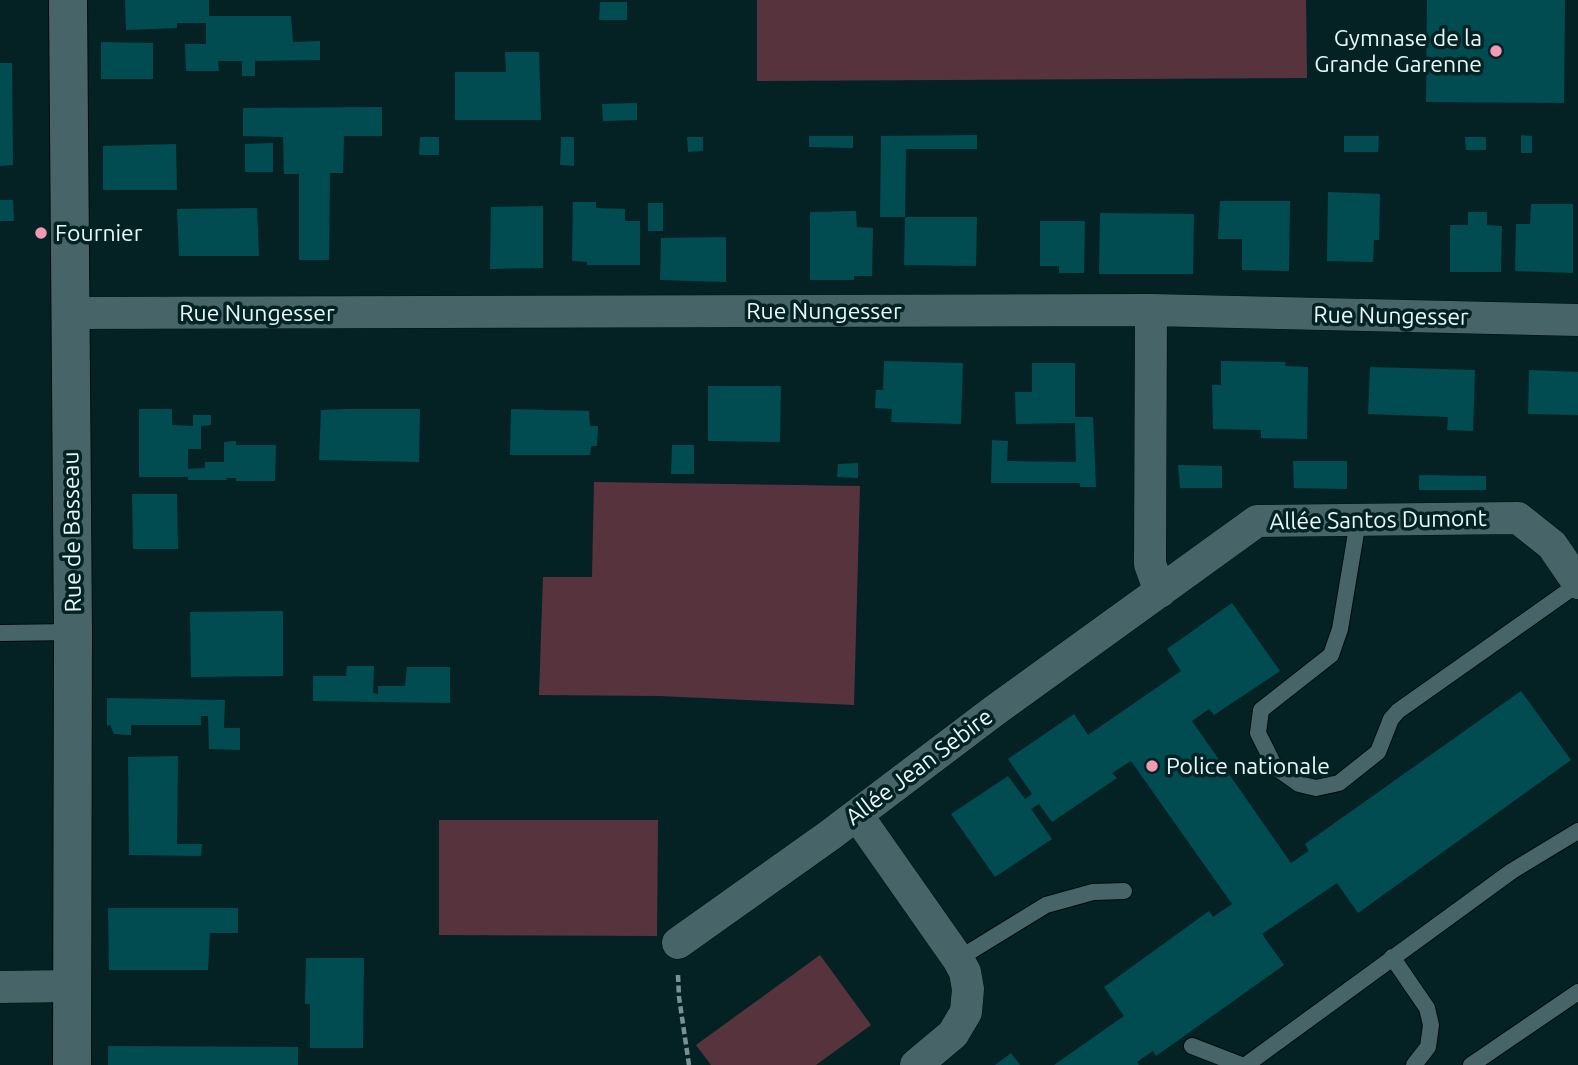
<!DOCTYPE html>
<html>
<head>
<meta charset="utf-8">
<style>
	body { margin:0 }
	canvas { display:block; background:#042224 }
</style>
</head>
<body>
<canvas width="1578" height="1065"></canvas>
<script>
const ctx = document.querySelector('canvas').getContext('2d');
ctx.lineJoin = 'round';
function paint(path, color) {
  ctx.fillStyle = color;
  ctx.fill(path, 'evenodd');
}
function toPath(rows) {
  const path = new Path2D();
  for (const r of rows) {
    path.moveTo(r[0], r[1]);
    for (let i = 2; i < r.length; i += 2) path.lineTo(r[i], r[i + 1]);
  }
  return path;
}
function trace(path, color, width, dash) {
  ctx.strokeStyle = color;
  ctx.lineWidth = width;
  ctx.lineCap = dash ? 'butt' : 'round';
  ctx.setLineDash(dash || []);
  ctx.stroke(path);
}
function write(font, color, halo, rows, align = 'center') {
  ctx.font = font + ' Ubuntu,sans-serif';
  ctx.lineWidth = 7;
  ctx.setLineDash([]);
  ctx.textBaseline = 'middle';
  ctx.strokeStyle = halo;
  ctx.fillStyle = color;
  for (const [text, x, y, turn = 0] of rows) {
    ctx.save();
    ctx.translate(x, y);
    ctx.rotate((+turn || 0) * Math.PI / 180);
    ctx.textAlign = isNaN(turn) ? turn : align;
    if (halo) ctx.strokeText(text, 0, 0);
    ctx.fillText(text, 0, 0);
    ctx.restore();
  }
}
const green = toPath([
	[757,0,1306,0,1307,78,757,81],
	[594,482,860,486,854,705,660,696,539,695,543,577,592,577],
	[439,820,658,820,657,936,439,935],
	[820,955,871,1025,816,1065,711,1065,696,1045]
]);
const building = toPath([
	[125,0,209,0,209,16,291,16,293,42,320,41,320,60,255,61,255,76,242,76,242,61,218,61,219,71,186,71,185,44,206,44,206,23,177,23,177,28,126,30],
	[1427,0,1565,0,1564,103,1426,102],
	[600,2,627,2,627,20,599,20],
	[101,42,153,43,153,79,101,79],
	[505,52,539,52,541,120,455,120,455,72,506,72],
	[0,63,12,63,13,165,0,166],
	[637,103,637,120,603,121,602,104],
	[382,107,382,136,344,136,343,173,330,173,329,260,299,260,299,174,284,174,283,137,243,136,243,108],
	[977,135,977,149,906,149,905,217,880,217,881,136],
	[1521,135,1532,136,1532,153,1521,153],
	[809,136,853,136,853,148,809,147],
	[1344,136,1379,136,1378,152,1344,152],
	[420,137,439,137,439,155,419,155],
	[561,137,574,137,574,166,560,165],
	[687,137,703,137,703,151,688,152],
	[1465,137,1486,137,1486,150,1466,150],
	[273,143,273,172,245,172,245,144],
	[176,144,177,190,103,190,103,146],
	[1328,192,1380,194,1379,240,1374,240,1373,262,1327,261],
	[0,200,13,200,14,221,0,221],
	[1220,201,1290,201,1289,271,1242,270,1242,239,1218,239],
	[573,202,596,202,596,208,625,209,625,221,640,221,640,265,587,265,587,262,572,261],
	[648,203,663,203,663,231,648,231],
	[1531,204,1573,204,1573,273,1515,271,1516,224,1530,224],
	[543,206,543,268,490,269,491,207],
	[257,208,259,256,179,256,177,209],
	[856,211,857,227,873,228,872,276,854,276,854,280,810,280,810,212],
	[1468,212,1487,212,1487,225,1502,226,1501,272,1450,272,1450,225,1468,225],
	[1100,213,1194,214,1193,274,1099,274],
	[905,217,977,217,976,266,904,265],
	[1040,221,1085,221,1084,273,1059,273,1059,266,1040,266],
	[726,237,726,282,660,280,661,238],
	[884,361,963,363,961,424,891,422,892,409,875,408,876,390,883,390],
	[1221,361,1286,362,1285,366,1308,367,1307,439,1261,438,1261,430,1213,429,1212,385,1221,385],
	[1032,363,1075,363,1075,417,1093,417,1096,487,1080,487,1080,483,991,483,992,440,1008,441,1007,461,1076,462,1075,423,1016,424,1015,392,1032,392],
	[1370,367,1475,370,1473,431,1447,430,1448,417,1368,414],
	[1529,370,1578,372,1578,415,1528,414],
	[708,386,781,386,780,442,708,441],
	[139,409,172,409,172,425,193,426,193,415,211,415,211,425,201,426,201,449,188,449,188,469,205,468,205,462,224,462,224,442,236,441,236,445,276,445,275,481,236,481,236,478,226,478,227,480,188,480,188,477,139,477],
	[347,409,420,409,419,462,319,460,321,410],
	[511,409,589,411,590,426,598,426,597,446,591,446,590,455,510,455],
	[672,445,694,445,694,474,671,474],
	[1293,461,1347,461,1347,489,1294,488],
	[858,463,858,478,837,477,838,464],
	[1178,465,1222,466,1222,488,1180,488],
	[1419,475,1486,476,1486,490,1419,490],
	[132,494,177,494,178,549,133,549],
	[1232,603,1280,671,1214,715,1209,709,1192,721,1291,863,1309,851,1305,844,1521,691,1571,760,1358,913,1337,883,1262,934,1284,965,1156,1056,1153,1051,1137,1062,1139,1065,1054,1065,1124,1016,1104,987,1209,911,1213,917,1232,904,1131,761,1112,773,1117,778,1052,822,1039,804,1031,809,1052,839,995,877,951,814,1008,776,1025,799,1032,794,1008,759,1074,714,1088,735,1181,671,1167,649],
	[283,611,283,676,191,677,190,612],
	[347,666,374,666,373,693,378,694,378,686,405,686,407,667,450,667,450,703,313,701,313,676,346,676],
	[107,698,225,700,224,728,240,728,240,750,209,749,208,716,201,716,201,725,131,725,131,735,114,734,110,725,107,726],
	[178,756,177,844,202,844,201,856,129,855,128,757],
	[108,908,238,908,238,933,210,933,208,970,109,970],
	[306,958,364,958,363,1048,310,1048,310,1004,305,1004],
	[108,1046,298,1047,298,1065,108,1065],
	[1011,1053,1020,1065,995,1065]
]);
const path = toPath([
	[678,975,679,997,689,1065]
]);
const service = toPath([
	[1358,521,1340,629,1331,655,1261,710,1258,733,1275,767,1299,784,1316,788,1339,783,1378,752,1391,719,1398,711,1578,584],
	[0,633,73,632],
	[1392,957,1427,1008,1431,1025,1428,1047,1414,1065],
	[958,959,1046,905,1093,892,1124,891],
	[1192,1046,1241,1065],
	[1246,1065,1512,871,1578,831],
	[1471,1065,1578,992]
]);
const minor = toPath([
	[1151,310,1150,564,1160,592],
	[70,313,1151,310,1578,320],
	[857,815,958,959,965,972,968,989,966,1012,953,1034,916,1065],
	[678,943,830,835,994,711,1257,521,1518,518,1552,545,1578,583],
	[0,987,72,986]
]);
const tertiary = toPath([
	[68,0,73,632,72,1065]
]);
const markers = [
	[1496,51,7,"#f19ab1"],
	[41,233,7,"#f19ab1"],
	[1152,766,7,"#f19ab1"]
];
const poiNames = [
	["Gymnase de la",1482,38,"right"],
	["Grande Garenne",1482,64,"right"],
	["Fournier",55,233],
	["Police nationale",1166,766]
];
const streetNames = [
	["Rue Nungesser",824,311],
	["Rue Nungesser",257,313],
	["Rue Nungesser",1391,316,1],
	["Allée Santos Dumont",1378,520,-1],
	["Rue de Basseau",72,532,-91],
	["Allée Jean Sebire",919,767,-37]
];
paint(green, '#57343d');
paint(building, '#014c51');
trace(service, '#000a0c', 18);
trace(minor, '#000a0c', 33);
trace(tertiary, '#000a0c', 40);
trace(path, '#7a9193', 4.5, [7, 3.5]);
trace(service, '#476568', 16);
trace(minor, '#476568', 32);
trace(tertiary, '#476568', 38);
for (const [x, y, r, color] of markers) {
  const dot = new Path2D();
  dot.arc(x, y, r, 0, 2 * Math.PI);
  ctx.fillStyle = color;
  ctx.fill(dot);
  trace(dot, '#042224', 2.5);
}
write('23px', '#e7f8f9', '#042224', poiNames, 'left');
write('23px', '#e7f8f9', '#042224', streetNames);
</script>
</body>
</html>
